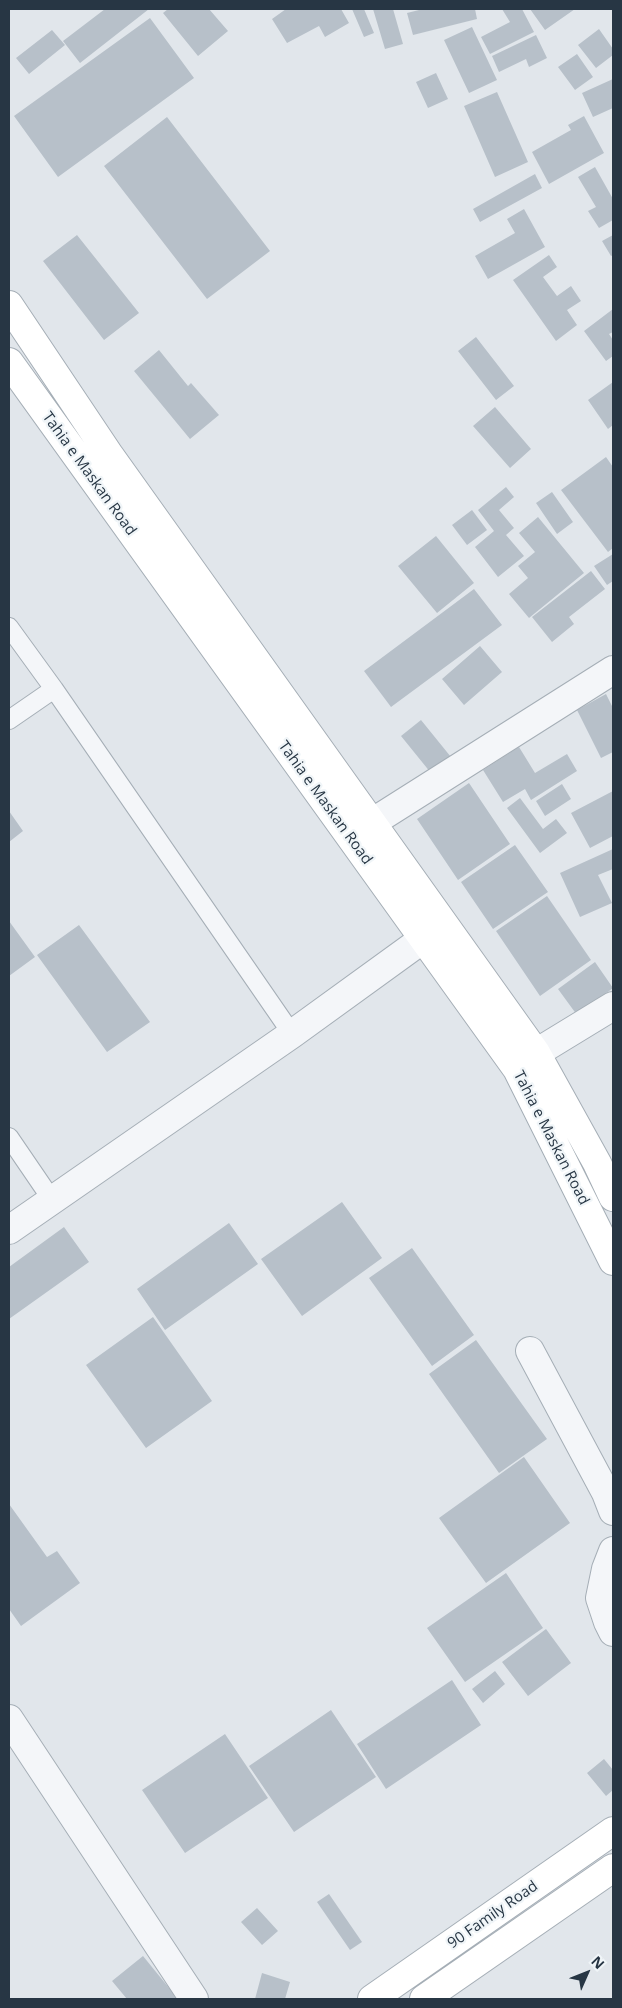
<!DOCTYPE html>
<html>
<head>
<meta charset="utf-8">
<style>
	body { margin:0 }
	#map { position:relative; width:622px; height:2008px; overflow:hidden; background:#e1e6eb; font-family:"Open Sans",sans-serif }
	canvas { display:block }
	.frame { position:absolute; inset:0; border:10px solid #273644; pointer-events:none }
	.north { position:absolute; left:562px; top:1948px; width:50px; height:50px; -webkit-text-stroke:4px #f0f5f8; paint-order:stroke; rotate:46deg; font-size:14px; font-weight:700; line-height:20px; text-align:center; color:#273644 }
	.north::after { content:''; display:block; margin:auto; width:18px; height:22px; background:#273644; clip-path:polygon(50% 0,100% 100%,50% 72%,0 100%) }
</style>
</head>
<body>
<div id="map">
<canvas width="622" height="2008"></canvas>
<div class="frame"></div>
<div class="north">N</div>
</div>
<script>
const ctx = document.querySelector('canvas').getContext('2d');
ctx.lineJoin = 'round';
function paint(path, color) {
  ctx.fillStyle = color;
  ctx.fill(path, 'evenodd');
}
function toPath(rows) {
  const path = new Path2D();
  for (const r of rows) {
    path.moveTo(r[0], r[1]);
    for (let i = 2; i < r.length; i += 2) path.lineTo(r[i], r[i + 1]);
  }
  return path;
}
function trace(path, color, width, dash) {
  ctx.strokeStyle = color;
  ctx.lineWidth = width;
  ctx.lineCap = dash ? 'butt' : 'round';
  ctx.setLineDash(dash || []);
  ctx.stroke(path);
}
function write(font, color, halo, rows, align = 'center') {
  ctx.font = font + ' "Open Sans",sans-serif';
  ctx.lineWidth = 4.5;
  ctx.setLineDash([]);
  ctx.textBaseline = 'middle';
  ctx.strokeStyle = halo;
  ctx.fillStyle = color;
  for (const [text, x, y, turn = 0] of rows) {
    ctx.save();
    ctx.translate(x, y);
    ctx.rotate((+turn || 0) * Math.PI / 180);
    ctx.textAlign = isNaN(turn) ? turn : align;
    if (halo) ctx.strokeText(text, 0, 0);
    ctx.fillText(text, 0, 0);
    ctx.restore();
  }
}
const building = toPath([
	[105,9,149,9,80,63,63,41],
	[168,9,209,9,228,31,198,56,163,13],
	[286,9,341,9,349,23,325,37,319,26,287,43,272,19],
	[352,9,364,9,374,33,364,37],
	[373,9,393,9,403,44,385,49],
	[423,9,475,9,477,19,413,35,407,13],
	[502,9,522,9,534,32,490,54,481,37,510,22],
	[530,9,575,9,545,30],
	[150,18,194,78,58,177,14,116],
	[472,27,497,80,469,93,444,40],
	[599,29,613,49,613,55,596,68,578,45],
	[52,30,65,45,29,74,16,58],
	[536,35,547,58,529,67,526,59,499,72,492,56],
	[577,54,593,77,575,90,558,67],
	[436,73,448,99,428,108,416,82],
	[613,79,613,108,593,117,582,93],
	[497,92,528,162,495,177,464,106],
	[584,116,604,153,549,184,532,152,571,130,568,125],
	[167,117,270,251,207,299,104,166],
	[595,167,613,199,613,220,599,228,588,211,596,207,578,177],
	[535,174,542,188,480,222,473,209],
	[524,209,545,247,488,279,475,256,515,233,507,219],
	[77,235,139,313,104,340,43,261],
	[613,235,613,255,611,256,602,241],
	[549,255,557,267,543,277,557,296,571,286,581,301,567,310,577,325,556,341,513,280],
	[613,309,613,332,609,334,613,340,613,356,606,361,584,331],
	[476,337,514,386,496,400,458,351],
	[159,350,188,386,191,383,219,415,190,439,134,371],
	[613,382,613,425,608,429,588,400],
	[495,407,531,449,510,468,473,426],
	[606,457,613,467,613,548,608,552,561,490],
	[506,487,514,497,499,510,514,528,506,535,524,556,498,577,475,547,494,531,478,510],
	[552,492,573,522,557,534,536,503],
	[472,510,487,530,467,545,452,525],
	[538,517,584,573,529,618,509,594,528,578,518,566,535,552,519,533],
	[436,536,474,583,437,613,398,566],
	[613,554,613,581,607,585,594,566],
	[591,571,605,589,569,617,574,624,552,642,532,617],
	[474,589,502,625,391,707,364,671],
	[480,646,502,672,464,705,442,679],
	[606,694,613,708,613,752,601,758,577,710],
	[421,720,455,762,435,778,401,736],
	[519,747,535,773,567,754,577,771,531,800,525,789,503,802,483,770],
	[469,783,510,844,458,880,417,819],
	[562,784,571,799,545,816,536,801],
	[613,791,613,836,590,848,571,813],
	[520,798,543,829,556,819,567,833,540,853,507,808],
	[9,811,23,831,9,842],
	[515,845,548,892,493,929,461,882],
	[613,849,613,869,598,875,612,903,580,917,560,873],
	[547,896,591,960,540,996,496,931],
	[9,921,35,957,9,976],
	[79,925,150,1022,107,1052,37,955],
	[595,962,613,988,577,1015,558,989],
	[342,1202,382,1258,302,1316,261,1259],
	[229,1223,258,1264,165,1330,137,1289],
	[64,1227,89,1262,9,1319,9,1267],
	[412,1248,474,1335,432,1366,369,1278],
	[153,1317,212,1401,146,1448,86,1365],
	[476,1340,547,1439,499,1473,429,1374],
	[524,1457,570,1523,486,1583,439,1518],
	[9,1504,47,1557,57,1551,80,1583,21,1626,9,1609],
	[506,1573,543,1628,465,1682,427,1628],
	[546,1629,571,1663,528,1696,502,1662],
	[495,1671,505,1684,483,1703,472,1689],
	[452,1680,481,1725,386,1789,357,1744],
	[331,1710,376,1777,294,1832,249,1766],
	[225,1734,268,1798,185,1853,142,1790],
	[604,1759,613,1770,613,1790,606,1796,587,1773],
	[329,1894,362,1942,350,1950,317,1902],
	[257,1908,278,1931,262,1945,241,1922],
	[143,1956,178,1999,127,1999,112,1981],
	[262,1973,290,1982,285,1999,255,1999]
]);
const lane = toPath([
	[9,627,54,689,292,1034],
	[9,720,54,689],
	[9,1137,52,1200]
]);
const street = toPath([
	[373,822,613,670],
	[536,1053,613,1006],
	[9,1230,292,1034,441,926],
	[530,1351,606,1493,613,1511],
	[613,1551,606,1569,600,1598,608,1622,613,1632],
	[9,1719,194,1999]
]);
const secondary = toPath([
	[9,305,110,456,536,1053,597,1163,613,1197],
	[9,362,517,1069,613,1261],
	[372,1999,613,1831],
	[424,1999,613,1868]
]);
const streetNames = [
	["Tahia e Maskan Road",89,474,54],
	["Tahia e Maskan Road",325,803,54],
	["Tahia e Maskan Road",551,1138,63],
	["90 Family Road",493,1915,-35]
];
paint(building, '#b7c0c9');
trace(lane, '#a5aeb6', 20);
trace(street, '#a5aeb6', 30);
trace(secondary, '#a5aeb6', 30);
trace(lane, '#f4f6f9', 18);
trace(street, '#f4f6f9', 28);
trace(secondary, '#fff', 28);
write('15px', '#273644', '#f0f5f8', streetNames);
</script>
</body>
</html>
